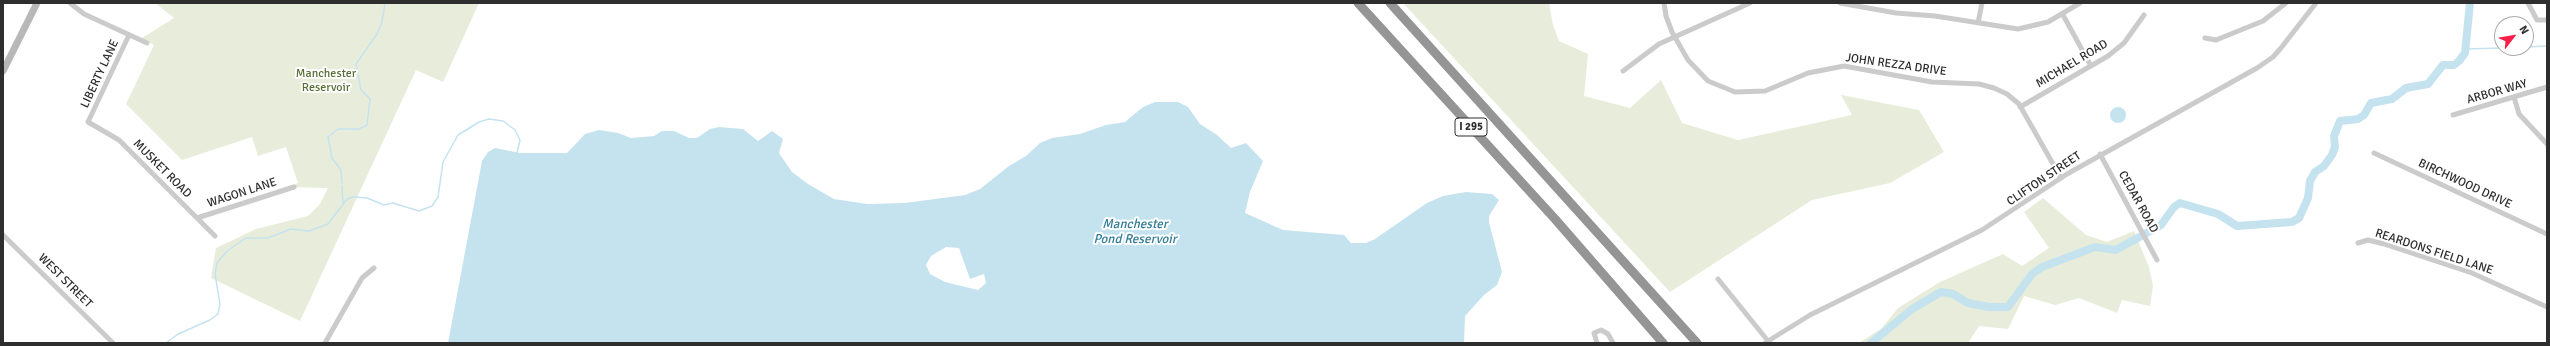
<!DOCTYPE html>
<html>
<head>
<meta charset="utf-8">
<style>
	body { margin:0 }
	#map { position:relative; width:2550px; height:346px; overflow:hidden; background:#fff; font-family:Signika,sans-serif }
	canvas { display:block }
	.frame { position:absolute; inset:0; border:4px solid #2e2e2e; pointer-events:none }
	.north { position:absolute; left:2494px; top:16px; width:40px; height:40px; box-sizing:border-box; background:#fff; border:1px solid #ababab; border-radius:50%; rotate:59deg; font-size:11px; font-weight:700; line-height:16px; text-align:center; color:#2e2e2e }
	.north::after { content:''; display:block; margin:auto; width:14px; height:18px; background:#f62049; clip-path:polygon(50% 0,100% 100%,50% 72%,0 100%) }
</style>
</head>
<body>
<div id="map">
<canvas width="2550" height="346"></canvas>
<div class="frame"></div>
<div class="north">N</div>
</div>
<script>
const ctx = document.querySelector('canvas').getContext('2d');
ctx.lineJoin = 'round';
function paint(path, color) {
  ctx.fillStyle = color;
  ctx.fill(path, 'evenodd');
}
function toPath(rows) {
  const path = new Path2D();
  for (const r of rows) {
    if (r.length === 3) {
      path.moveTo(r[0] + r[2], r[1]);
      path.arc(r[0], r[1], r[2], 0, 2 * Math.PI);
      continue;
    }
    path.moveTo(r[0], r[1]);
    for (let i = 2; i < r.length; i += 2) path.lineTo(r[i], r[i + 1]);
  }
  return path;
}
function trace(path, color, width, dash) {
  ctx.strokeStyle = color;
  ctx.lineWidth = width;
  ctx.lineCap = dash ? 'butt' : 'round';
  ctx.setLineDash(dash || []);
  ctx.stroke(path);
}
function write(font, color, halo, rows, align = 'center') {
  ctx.font = font + ' Signika,sans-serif';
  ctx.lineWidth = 4;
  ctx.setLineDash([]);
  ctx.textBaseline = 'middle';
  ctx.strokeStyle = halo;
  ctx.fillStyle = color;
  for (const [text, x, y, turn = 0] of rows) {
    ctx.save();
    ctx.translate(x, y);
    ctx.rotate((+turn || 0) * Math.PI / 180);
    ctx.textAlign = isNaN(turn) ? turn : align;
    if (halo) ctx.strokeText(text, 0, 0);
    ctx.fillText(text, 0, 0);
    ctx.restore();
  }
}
const green = toPath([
	[155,3,479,3,443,82,416,70,300,321,211,278,216,248,256,229,308,216,320,204,328,188,288,187,298,183,286,147,258,156,252,137,182,160,126,104,154,45,142,38,174,18],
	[1403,3,1549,3,1553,25,1559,41,1588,54,1584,96,1630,108,1661,80,1682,123,1738,140,1852,115,1841,95,1919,110,1944,152,1890,183,1812,200,1670,292],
	[2043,198,2086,235,2107,242,2134,231,2149,267,2153,286,2150,306,2122,300,2117,313,2079,298,2055,305,2024,296,2008,329,1979,326,1968,343,1859,343,1882,328,1898,308,1940,282,2003,254,2022,266,2049,248,2024,212]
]);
const water = toPath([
	[1155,102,1178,102,1188,107,1200,124,1217,135,1231,148,1246,143,1263,161,1250,192,1245,213,1283,230,1344,235,1351,243,1366,243,1375,239,1427,203,1443,196,1466,192,1492,194,1499,200,1489,216,1489,222,1502,272,1497,285,1484,295,1465,316,1464,343,448,343,482,161,488,152,495,148,520,153,567,153,585,134,599,130,618,133,631,138,654,136,662,131,674,131,689,138,697,138,710,129,719,127,743,129,758,141,772,131,783,139,779,153,792,172,808,184,834,199,867,204,905,203,965,195,980,189,1009,166,1026,156,1040,143,1052,138,1080,134,1106,125,1125,122,1143,107],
	[946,247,959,248,970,279,984,274,986,283,978,290,945,282,930,274,926,265,931,256],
	[2118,115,8]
]);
const stream = toPath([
	[2526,47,2547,46],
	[2465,49,2502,48],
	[342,183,341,170,332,158,328,137,338,129,359,129,367,125,370,99,361,90,356,64,377,34,382,22,385,3],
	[342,186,343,204],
	[166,343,178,334,210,320,218,314,220,304,215,274,217,263,227,251,246,238,268,238,291,229,309,231,328,224,347,199,353,197,367,198,384,205,393,203,419,211,432,206,438,197,443,162,458,135,479,122,489,119,503,121,515,130,520,140,517,153]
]);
const river = toPath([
	[1871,343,1912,309,1941,292,1953,294,1968,303,1989,307,2008,307,2032,274,2042,267,2095,247,2116,250,2161,225,2174,207,2180,203,2218,214,2237,226,2292,222,2299,218,2308,198,2310,181,2315,172,2324,166,2332,155,2335,147,2334,136,2340,121,2358,119,2364,115,2371,103,2392,99,2406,88,2428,84,2443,65,2454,65,2459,61,2465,53,2470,3]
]);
const street = toPath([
	[70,3,84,14,147,43],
	[1664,3,1666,16,1672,32,1688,60,1708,81,1735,92,1765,91,1808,73,1844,66,1932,82,1979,84,1994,88,2007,94,2019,104,2061,178],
	[1840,3,1896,13,1935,16,2018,29,2048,22,2080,3],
	[2528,3,2537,20,2547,20],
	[2063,15,2091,66],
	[1978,23,1982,3],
	[129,35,88,122,119,140,215,236],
	[2205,38,2216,40,2263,21,2286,3],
	[1623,71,1659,44,1750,3],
	[2514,97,2519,114,2547,144],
	[2020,107,2108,56,2124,43,2144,15],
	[2453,115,2547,87],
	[2374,153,2547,234],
	[2100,154,2157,260],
	[197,218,294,187],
	[3,235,113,343],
	[2358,243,2368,240,2384,244,2472,273,2547,307],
	[1718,279,1768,341],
	[325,343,362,278,374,268],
	[1597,343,1594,333,1601,330,1608,334,1613,343],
	[1765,343,1810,315,1982,230,2067,174,2257,68,2273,57,2281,48,2316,3]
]);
const secondary = toPath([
	[3,71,37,3]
]);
const highway = toPath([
	[1358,3,1555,219,1663,343],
	[1390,3,1697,343]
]);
const shields = [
	[1471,127,32]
];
const shieldNames = [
	["I 295",1471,127]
];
const streetNames = [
	["MICHAEL ROAD",2072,64,-31],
	["JOHN REZZA DRIVE",1896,65,8],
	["LIBERTY LANE",100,74,-65],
	["ARBOR WAY",2497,92,-16],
	["MUSKET ROAD",162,169,45],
	["CLIFTON STREET",2044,179,-34],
	["BIRCHWOOD DRIVE",2465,184,25],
	["WAGON LANE",242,193,-18],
	["CEDAR ROAD",2138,202,61],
	["REARDONS FIELD LANE",2434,252,18],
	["WEST STREET",65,281,45]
];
const parkNames = [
	["Manchester",326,74],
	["Reservoir",326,88]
];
const waterNames = [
	["Manchester",1135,225],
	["Pond Reservoir",1135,240]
];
paint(green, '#e7edda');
paint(water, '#c5e3ef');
trace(stream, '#c5e3ef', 1.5);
trace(river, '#c5e3ef', 8);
trace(street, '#cbcbcb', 5);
trace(secondary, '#b8b8b8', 7);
trace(highway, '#959595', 9);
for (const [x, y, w] of shields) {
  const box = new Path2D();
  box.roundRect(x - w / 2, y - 9, w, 18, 3);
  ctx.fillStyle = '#fff';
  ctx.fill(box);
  trace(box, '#2e2e2e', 1);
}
write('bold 11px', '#2e2e2e', null, shieldNames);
write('12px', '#2e2e2e', '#fff', streetNames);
write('12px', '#576e37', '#fff', parkNames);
write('italic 13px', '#347d98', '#fff', waterNames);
</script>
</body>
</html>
